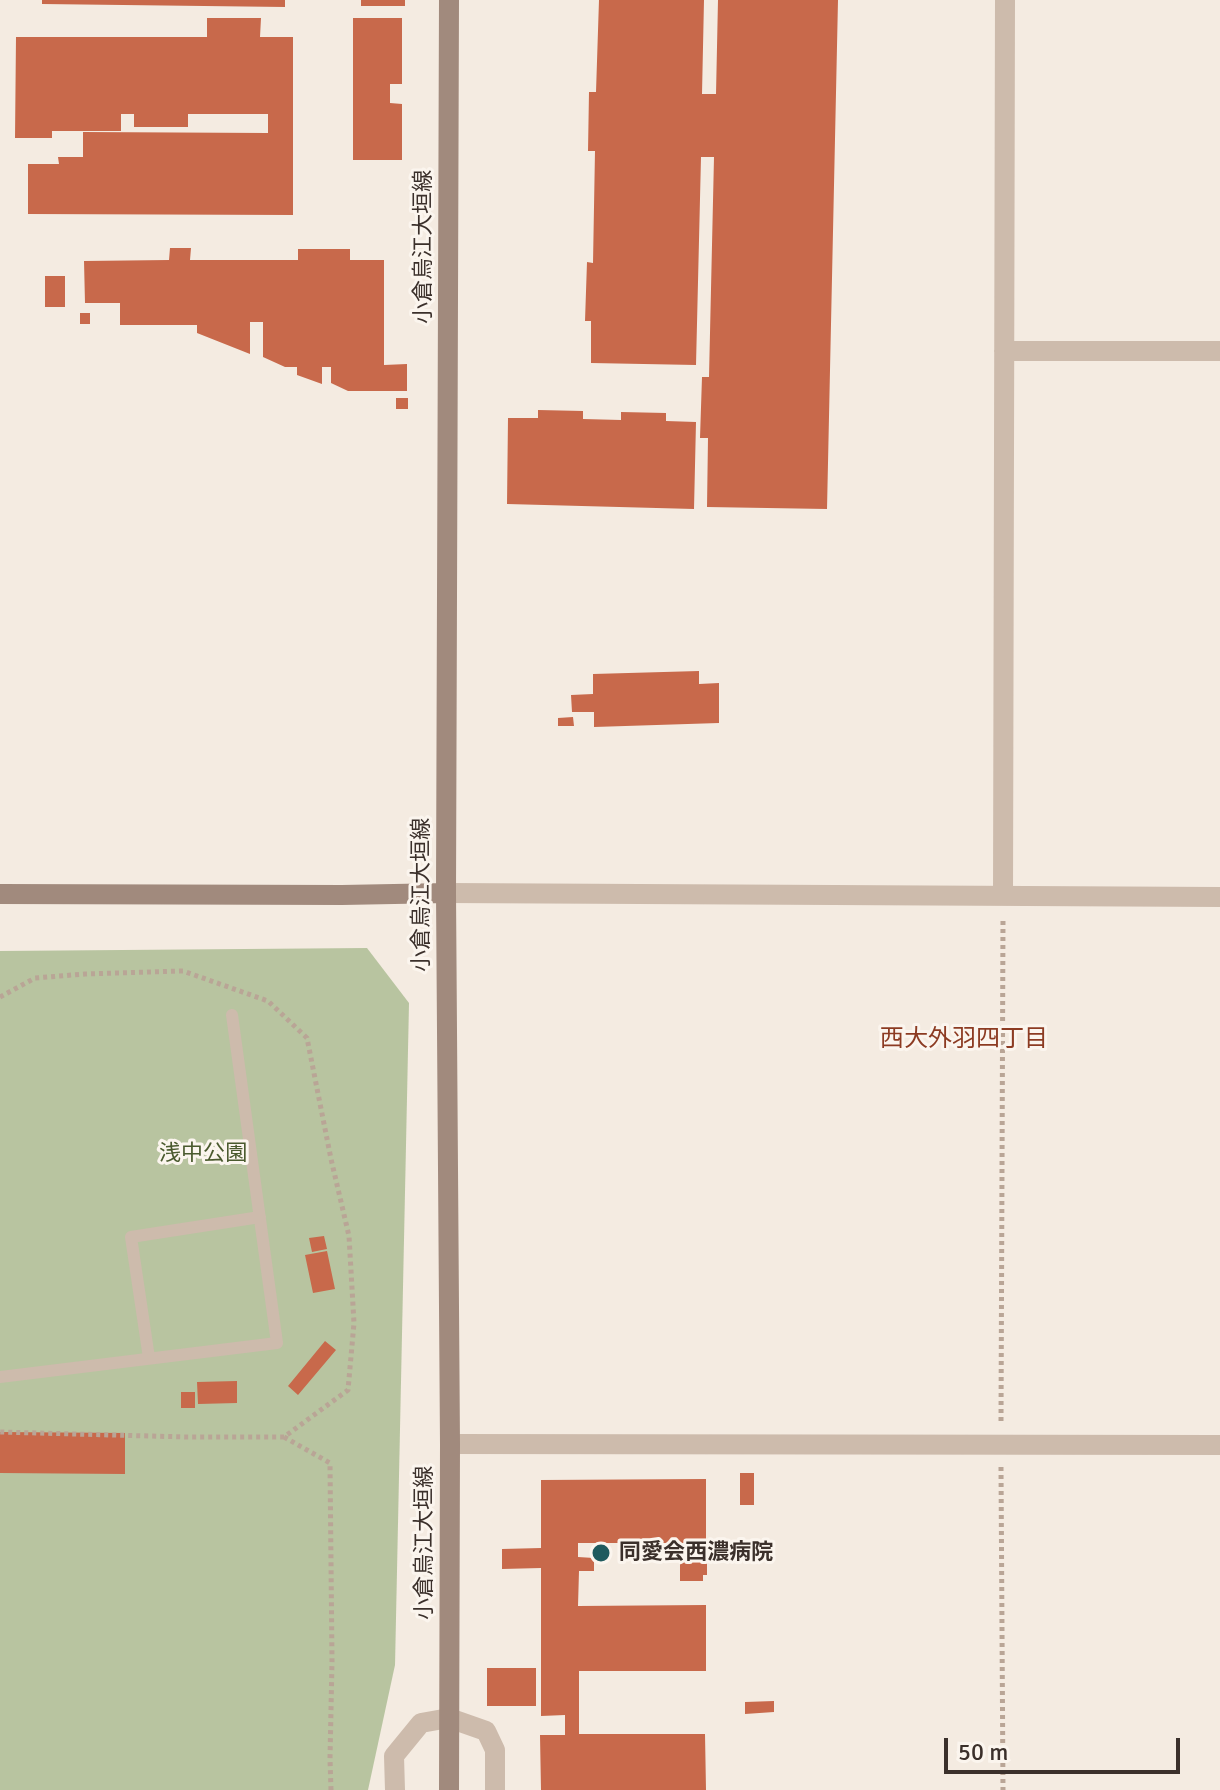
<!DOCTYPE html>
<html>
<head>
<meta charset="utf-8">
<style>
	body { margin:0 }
	#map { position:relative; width:1220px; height:1790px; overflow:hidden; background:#f4ebe1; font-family:Signika,sans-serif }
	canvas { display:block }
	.scale { position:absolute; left:944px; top:1738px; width:236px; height:36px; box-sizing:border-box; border:4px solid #3b302b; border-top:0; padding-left:10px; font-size:24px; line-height:28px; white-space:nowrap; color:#3b302b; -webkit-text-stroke:6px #fbf5ee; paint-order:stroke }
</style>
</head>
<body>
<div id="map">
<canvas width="1220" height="1790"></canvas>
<div class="scale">50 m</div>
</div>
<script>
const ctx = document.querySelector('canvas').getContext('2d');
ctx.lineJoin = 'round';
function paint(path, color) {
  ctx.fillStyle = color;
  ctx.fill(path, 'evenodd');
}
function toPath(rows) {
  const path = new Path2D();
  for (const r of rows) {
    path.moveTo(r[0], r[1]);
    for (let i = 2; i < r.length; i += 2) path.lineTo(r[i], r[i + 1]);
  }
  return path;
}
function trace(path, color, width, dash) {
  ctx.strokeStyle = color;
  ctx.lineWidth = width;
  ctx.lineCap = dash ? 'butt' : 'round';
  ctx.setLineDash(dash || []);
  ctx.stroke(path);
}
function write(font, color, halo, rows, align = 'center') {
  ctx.font = font + ' Signika,"Noto Sans JP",sans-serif';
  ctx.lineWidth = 6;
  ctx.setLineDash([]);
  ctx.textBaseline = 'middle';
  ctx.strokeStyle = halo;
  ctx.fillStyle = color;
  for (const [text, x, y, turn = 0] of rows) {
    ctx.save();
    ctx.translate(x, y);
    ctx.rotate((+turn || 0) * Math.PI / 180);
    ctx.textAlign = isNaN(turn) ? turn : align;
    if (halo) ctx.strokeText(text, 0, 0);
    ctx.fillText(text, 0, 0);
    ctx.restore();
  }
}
const green = toPath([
	[367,948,409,1003,395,1665,368,1790,0,1790,0,951]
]);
const building = toPath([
	[42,0,285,0,285,7,42,4],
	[361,0,405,0,405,6,361,6],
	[599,0,704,0,702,94,716,94,718,0,838,0,827,509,707,507,708,438,700,438,702,377,709,377,714,157,701,157,696,365,591,363,591,321,585,321,587,262,593,263,595,151,588,151,589,92,596,92],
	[207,18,261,18,260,37,293,37,293,215,28,214,28,164,59,164,58,157,83,157,83,132,268,133,268,114,188,114,188,127,134,127,134,114,121,114,121,131,52,131,52,138,15,138,16,37,207,37],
	[353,18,402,18,402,84,390,84,390,103,402,104,402,160,353,160],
	[170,248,191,248,190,260,298,260,298,249,350,249,350,260,384,260,384,365,407,364,407,391,348,391,331,383,331,367,322,367,322,384,297,375,297,367,285,367,263,357,263,322,250,322,250,354,197,333,197,325,120,325,120,303,85,303,84,261,169,260],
	[45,276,65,276,65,307,45,307],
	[80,313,90,313,90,324,80,324],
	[396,398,408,398,408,409,396,409],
	[538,410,583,411,583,419,621,420,621,412,666,413,666,421,696,422,694,509,507,504,508,418,538,418],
	[699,671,699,684,719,683,719,723,594,727,594,712,572,712,571,695,593,694,593,674],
	[573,717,574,726,558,726,558,718],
	[324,1236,327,1249,312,1252,309,1238],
	[327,1251,335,1289,313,1293,305,1255],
	[325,1341,336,1350,298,1395,288,1386],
	[237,1381,237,1403,198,1404,197,1382],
	[181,1392,195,1392,195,1408,181,1408],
	[0,1432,125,1433,125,1474,0,1473],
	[740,1473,754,1473,754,1505,740,1505],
	[706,1479,706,1543,578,1543,578,1557,594,1558,594,1571,579,1571,578,1606,706,1605,706,1671,579,1671,579,1734,705,1734,706,1790,541,1790,540,1735,565,1735,565,1715,541,1716,541,1568,502,1569,502,1549,541,1548,541,1480],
	[707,1554,707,1575,703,1575,703,1581,680,1581,680,1555],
	[487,1668,536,1668,536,1706,487,1706],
	[774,1701,774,1712,745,1714,745,1702]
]);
const path = toPath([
	[0,997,35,978,85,974,183,971,268,1001,307,1038,331,1159,349,1236,354,1323,348,1390,284,1437,187,1437,0,1432],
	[1001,1421,1003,919],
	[284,1437,330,1463,332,1661,330,1759,331,1790],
	[1001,1467,1003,1790]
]);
const lane = toPath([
	[149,1358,131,1237,260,1217],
	[0,1377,277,1343,232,1015]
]);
const street = toPath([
	[1004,351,1220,351],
	[446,893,1220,897],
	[1003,896,1005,0],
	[450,1444,1220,1445],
	[395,1790,394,1756,421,1723,449,1718,486,1731,495,1750,495,1790]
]);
const secondary = toPath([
	[449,0,446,893,450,1444,449,1790],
	[0,894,342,895,446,893]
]);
const markers = [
	[601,1553,10,"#1f5a5e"]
];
const streetNames = [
	["小倉烏江大垣線",424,247,-90],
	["小倉烏江大垣線",422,895,-90],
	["小倉烏江大垣線",425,1543,-90]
];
const parkNames = [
	["浅中公園",203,1154]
];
const poiNames = [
	["同愛会西濃病院",619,1553]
];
const neighbourhoodNames = [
	["西大外羽四丁目",964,1040]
];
paint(green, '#b8c4a0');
paint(building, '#c8694b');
trace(path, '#b9a596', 5, [4, 4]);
trace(lane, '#cdbbac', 12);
trace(street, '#cdbbac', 20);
trace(secondary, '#a18a7d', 20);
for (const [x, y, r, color] of markers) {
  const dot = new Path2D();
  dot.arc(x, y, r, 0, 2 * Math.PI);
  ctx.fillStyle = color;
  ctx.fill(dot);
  trace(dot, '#fbf5ee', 3);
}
write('22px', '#3b302b', '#fbf5ee', streetNames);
write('22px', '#4a5a2e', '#fbf5ee', parkNames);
write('bold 22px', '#3b302b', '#fbf5ee', poiNames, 'left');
write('24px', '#8c3b22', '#fbf5ee', neighbourhoodNames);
</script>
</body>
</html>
